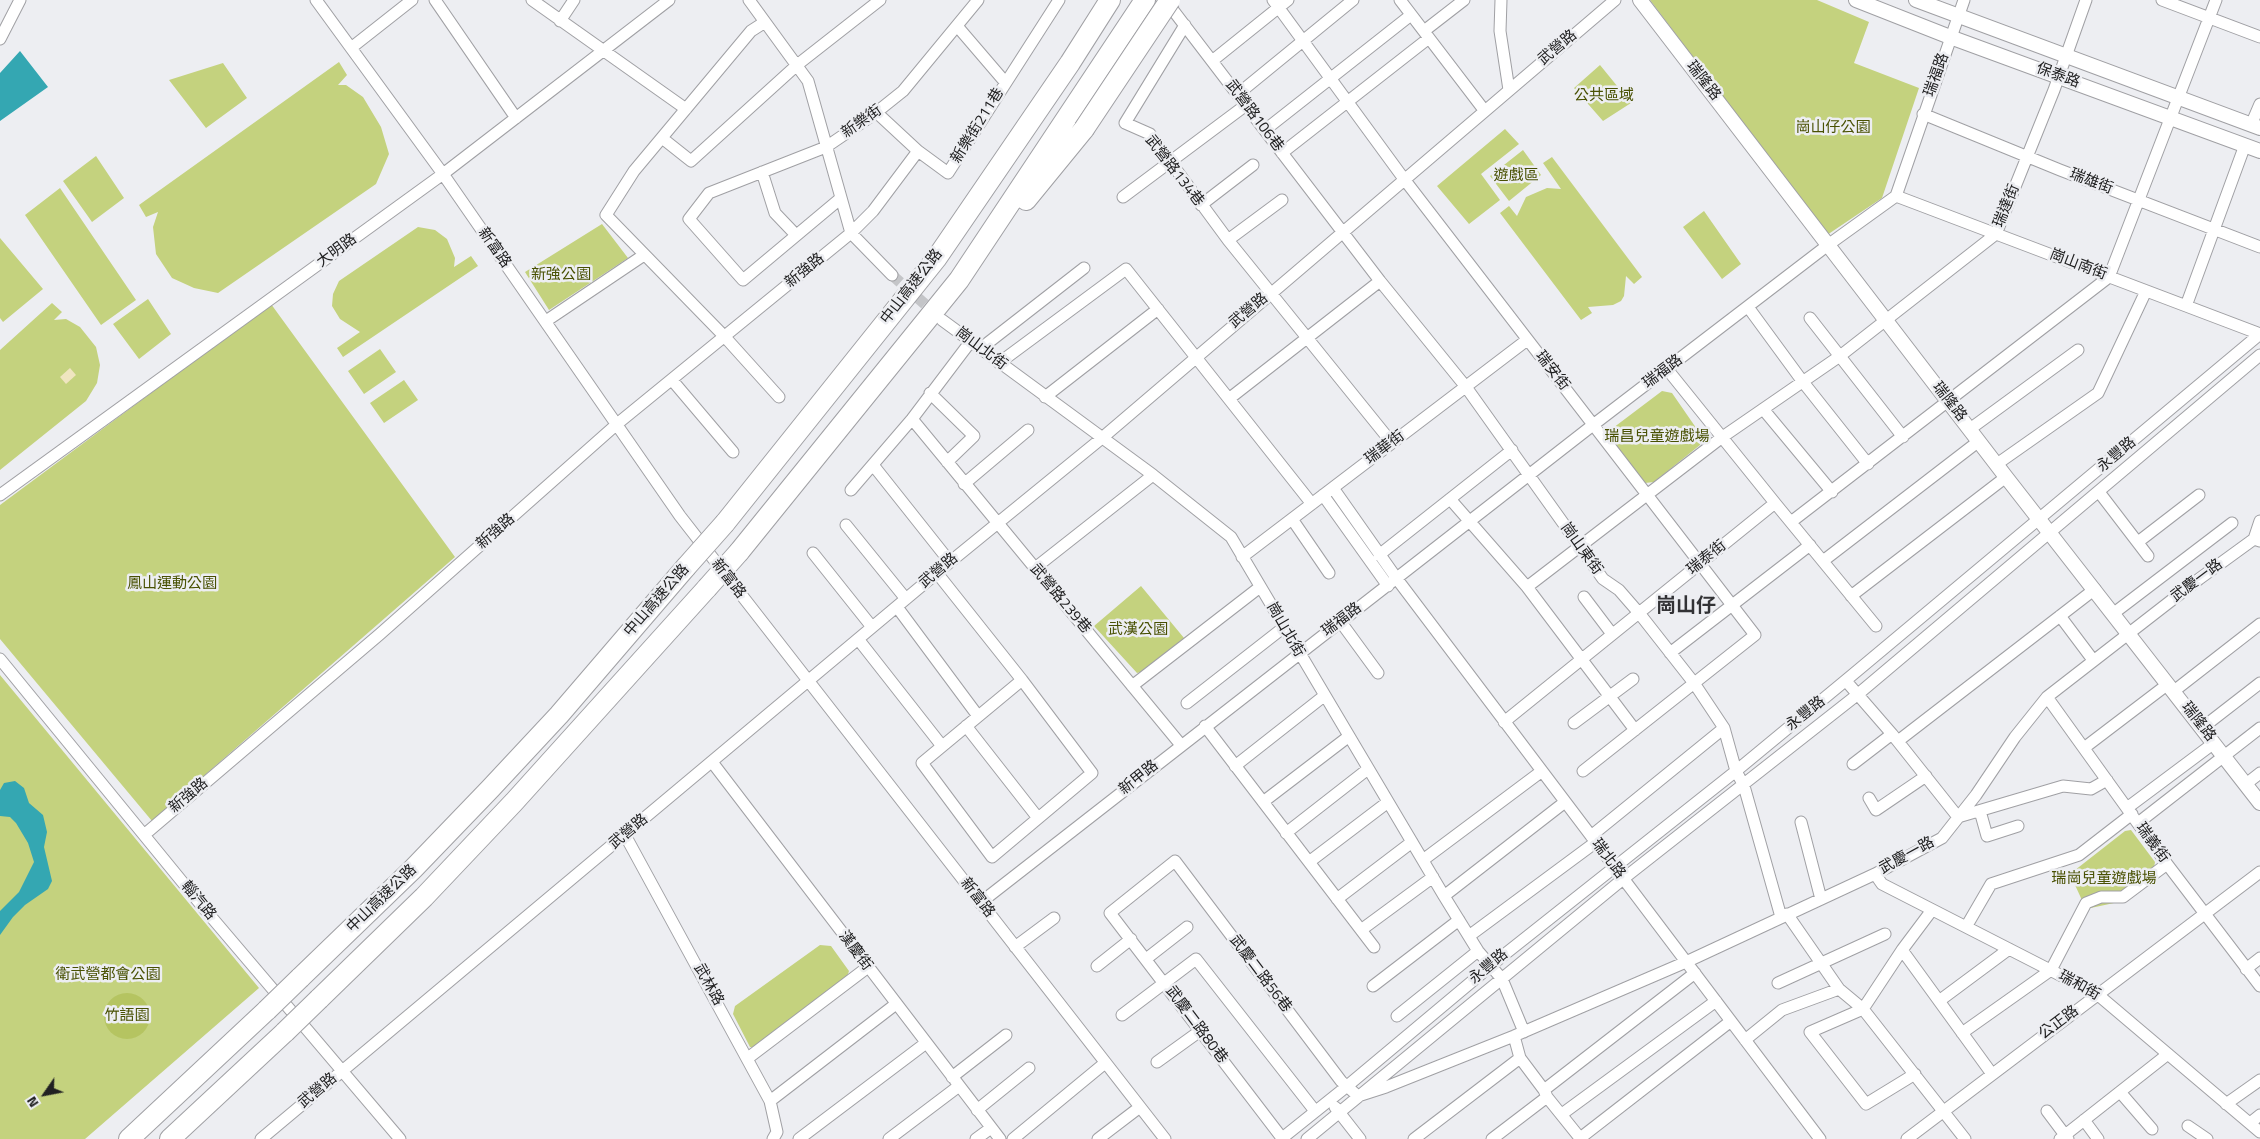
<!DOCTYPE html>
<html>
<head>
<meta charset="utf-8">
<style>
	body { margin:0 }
	#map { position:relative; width:2260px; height:1139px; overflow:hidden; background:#edeef2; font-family:"Titillium Web",sans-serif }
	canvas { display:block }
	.north { position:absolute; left:20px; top:1069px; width:50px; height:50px; -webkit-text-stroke:4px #edeef2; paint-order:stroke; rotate:237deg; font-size:14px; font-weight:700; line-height:20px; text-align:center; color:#212122 }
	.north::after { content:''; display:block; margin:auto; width:18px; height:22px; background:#212122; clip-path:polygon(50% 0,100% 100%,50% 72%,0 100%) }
</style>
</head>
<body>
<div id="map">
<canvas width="2260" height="1139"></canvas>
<div class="north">N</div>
</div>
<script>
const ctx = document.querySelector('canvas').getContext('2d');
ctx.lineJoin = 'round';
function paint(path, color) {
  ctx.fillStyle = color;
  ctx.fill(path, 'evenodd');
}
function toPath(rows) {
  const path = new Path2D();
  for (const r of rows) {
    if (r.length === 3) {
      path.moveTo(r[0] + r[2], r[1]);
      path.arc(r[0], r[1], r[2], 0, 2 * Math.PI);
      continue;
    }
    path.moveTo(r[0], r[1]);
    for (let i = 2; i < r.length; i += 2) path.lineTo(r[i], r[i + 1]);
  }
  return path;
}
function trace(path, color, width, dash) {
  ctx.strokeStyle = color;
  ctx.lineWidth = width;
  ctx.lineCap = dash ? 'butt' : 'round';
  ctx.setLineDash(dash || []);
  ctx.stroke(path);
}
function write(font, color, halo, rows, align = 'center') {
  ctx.font = font + ' "Titillium Web","Noto Sans TC",sans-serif';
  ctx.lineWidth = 5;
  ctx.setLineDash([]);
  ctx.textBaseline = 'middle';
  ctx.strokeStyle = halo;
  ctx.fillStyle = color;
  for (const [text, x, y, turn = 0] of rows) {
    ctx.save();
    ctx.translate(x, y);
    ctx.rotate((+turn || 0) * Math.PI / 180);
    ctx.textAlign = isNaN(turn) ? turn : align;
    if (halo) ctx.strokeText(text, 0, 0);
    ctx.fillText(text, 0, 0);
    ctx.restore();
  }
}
const green = toPath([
	[1650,0,1817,0,1869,22,1854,63,1919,88,1882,198,1827,235],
	[339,62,347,75,338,85,346,85,363,97,381,127,389,154,376,184,218,293,194,288,172,278,156,254,153,227,158,212,146,217,139,205],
	[223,63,247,98,206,128,169,80],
	[1600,65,1631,103,1603,121,1574,88],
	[1505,129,1519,144,1481,174,1500,200,1469,224,1437,186],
	[1523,150,1541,175,1509,201,1490,176],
	[96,156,124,198,92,222,63,181],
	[1552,157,1642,277,1634,284,1626,276,1624,296,1621,301,1613,305,1588,307,1592,313,1581,320,1500,213,1509,206,1517,216,1526,197,1547,188,1561,189,1543,163],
	[60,188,136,300,101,325,25,215],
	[1704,211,1741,264,1722,279,1683,227],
	[602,224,628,258,549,310,525,272],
	[418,227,435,230,447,239,455,258,454,267,471,256,478,266,343,357,337,348,360,332,340,319,332,306,333,294,339,281],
	[0,238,43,289,3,322,0,318],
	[148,299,171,334,139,359,113,324],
	[52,303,62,312,54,320,66,319,80,327,96,347,100,365,97,383,86,401,0,470,0,350],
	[271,304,455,557,152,821,0,639,0,505],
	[380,349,396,372,364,394,348,371],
	[404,380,418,400,384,423,370,403],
	[1662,391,1672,393,1701,435,1700,445,1654,482,1645,483,1610,438,1609,431],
	[1141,586,1184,638,1144,671,1137,673,1094,626],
	[0,675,259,988,85,1139,0,1139],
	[2131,830,2155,862,2154,868,2114,903,2086,909,2070,874,2125,831],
	[820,945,831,946,849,971,847,977,757,1047,750,1047,733,1014,735,1006]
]);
const forest = toPath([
	[127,1016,23]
]);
const sand = toPath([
	[70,368,76,375,66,384,60,377]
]);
const water = toPath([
	[20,51,48,87,0,121,0,73],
	[15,781,24,788,29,803,43,815,47,832,44,847,52,881,48,889,25,905,13,917,0,935,0,911,19,892,34,862,28,843,16,823,10,817,0,816,0,790,4,783]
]);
const minorTunnel = toPath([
	[892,275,937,315]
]);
const minor = toPath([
	[316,0,443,174,680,516,1165,1139],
	[435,0,516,118],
	[532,0,686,109],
	[749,0,808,81,851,233,892,275],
	[1273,0,1404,179,1755,635,1583,771],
	[1400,0,1484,110],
	[1501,0,1500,31,1509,90],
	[2162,0,2260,37],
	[1166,1,1380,281,1466,387,1603,579,1619,590,1639,613,1694,683,1724,728,1736,771,1744,786,1781,917],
	[560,21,574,0],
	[765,22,751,31,634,171,606,215,724,336,779,397],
	[1185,25,1125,123,1150,134,1228,240,1392,443],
	[957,26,1005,82],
	[1424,31,1464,0],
	[0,39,20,0],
	[351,48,412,0],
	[1212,61,1288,0],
	[1238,94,1353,0],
	[876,112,918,151,948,173,1059,0],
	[1923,114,2060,170,2260,247],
	[2251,125,2260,104],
	[1265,130,1411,15],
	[662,138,691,161,797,65,880,0],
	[1282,153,1429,38],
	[762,172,775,213,796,235],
	[1896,196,2260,334],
	[1123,197,1246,105],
	[841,198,743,280,689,219,709,193,826,147,873,115,903,91,978,0],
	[1201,205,1253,165],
	[1228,240,1282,200],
	[2186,306,2245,145],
	[1748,307,1803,382,1868,464],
	[1810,318,1903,437],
	[942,320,1153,475,1231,537,1444,896,1478,951,1502,979,1524,1032],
	[546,321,644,255],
	[980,349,1084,268],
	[999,363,1126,269,1312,504],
	[672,380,733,452],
	[930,393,974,436,947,462],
	[1045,397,1158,309],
	[1230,398,1380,281],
	[1763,409,1832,492],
	[912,419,1181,745],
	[1970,429,2078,350],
	[1997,464,2098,393,2146,291],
	[873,465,950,562],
	[964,484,1028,430],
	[1333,488,1397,579,1820,1139],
	[851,490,912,419,971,341],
	[2099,492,2148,556],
	[0,495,443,174,669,0],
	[1323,495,1388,586],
	[1450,499,1527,587],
	[1775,503,1876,626],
	[1292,519,1329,573],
	[1791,522,2109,277,2216,0],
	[846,525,906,599],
	[2254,539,2260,521],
	[2138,542,2199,495],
	[813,553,872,627],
	[1379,555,1512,450],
	[1242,557,1527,340],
	[1823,561,1979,441],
	[1035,568,1153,475],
	[937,573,1022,680,1092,773,992,857,922,763,1022,680],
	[1851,596,2006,477],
	[1584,597,1612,634],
	[897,607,978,716],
	[2114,613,2232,523],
	[2060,616,2093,660],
	[1340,621,1378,673],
	[858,639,942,746],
	[1670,653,1810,545],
	[0,659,202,906,400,1139],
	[1846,681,1892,734,1958,817,2063,786,2091,789,2107,780],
	[1132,686,1260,587],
	[2174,691,2260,624],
	[2047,697,2167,864,2260,986],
	[1187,703,1283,628],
	[1504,722,1775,503,1667,369],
	[1574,723,1633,679],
	[966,726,1038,818],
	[1205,726,1374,947],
	[2202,728,2260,683],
	[1635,730,1527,587,1721,438,1840,356,1996,234,2054,90,2086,0],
	[1898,741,2095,589],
	[2084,748,2168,684],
	[712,762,1000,1139],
	[1853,764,1892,734],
	[1235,766,1324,696],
	[2246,784,2260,773],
	[1869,798,1876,810,1926,776],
	[1263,802,1348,737],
	[2127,808,2214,743],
	[1980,811,1987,836,2018,826],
	[1801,822,1821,899],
	[2138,823,2260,728],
	[1286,833,1368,769],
	[144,835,380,634,617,424,851,233,873,211,918,151],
	[625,835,770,1101,777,1132,773,1139],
	[1591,836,1724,728],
	[1423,860,1542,771],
	[1309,862,1388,802],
	[1875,874,1882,884,2097,994,2260,1132],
	[1444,896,1565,802],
	[1337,899,1412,842],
	[980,903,1593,425,1828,245,1896,196,1964,0],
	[1787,914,1839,989,1863,1009,1965,1139],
	[1966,927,1991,884,2079,855,2132,814],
	[1361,930,1433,877],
	[1469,936,1596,842],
	[1015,947,1054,918],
	[1902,950,1992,1074],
	[1146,959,1187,927],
	[1097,966,1131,939],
	[2246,969,2260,958],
	[1778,983,1885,934],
	[1373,986,1459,920],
	[1939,1001,2009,949],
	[1863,1009,1810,1032,1866,1104,1915,1074],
	[1863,1009,1902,950,1932,910],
	[1122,1015,1196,959,1315,1111],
	[1397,1016,1478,951],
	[1962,1033,2051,970,2086,903,2101,897,2123,897,2167,864],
	[1514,1036,1520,1058,1544,1090,1547,1097,1580,1138],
	[1745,1040,1782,1010,1839,989],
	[748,1058,868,967],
	[1157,1062,1200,1031],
	[952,1077,1006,1035],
	[1544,1090,1695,973],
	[2120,1092,2152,1129],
	[770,1101,896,1004],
	[2226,1104,2260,1080],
	[1335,1107,1360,1139],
	[977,1110,1029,1068],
	[2047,1111,2068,1139],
	[1562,1114,1716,1001],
	[2084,1120,2098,1139],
	[2250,1123,2260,1115],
	[2188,1126,2207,1139],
	[1282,1138,1110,913,1175,861,1341,1081,1358,1096,1386,1087,1514,1036,1686,962,1875,874,1942,838,1976,795,2015,737,2047,697,2199,579,2254,539,2260,541],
	[261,1139,950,562,1102,438,1615,0],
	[799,1139,926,1043],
	[889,1139,959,1086],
	[976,1139,991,1128],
	[1013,1139,1105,1063],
	[1098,1139,1140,1107],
	[1281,1139,1346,1087,1500,958,1736,771,1851,676,2260,334],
	[1307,1139,1623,879,1857,695,2260,355],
	[1414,1139,1520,1058],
	[1492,1139,1547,1097],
	[1579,1139,1731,1021],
	[1907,1139,2260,872],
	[2060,1139,2168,1054]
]);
const tertiary = toPath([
	[1640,0,2006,477,2260,803],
	[1856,0,1950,37,2260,151],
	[1916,0,2260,128]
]);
const motorway = toPath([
	[1026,200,1084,129],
	[725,523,936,259,1070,63,1110,0],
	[739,552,959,280,1145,0],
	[300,978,413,869,490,789,559,715,686,567],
	[319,999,424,897,514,802,707,588],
	[129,1139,267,1010],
	[170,1139,285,1032]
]);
const motorwayBridge = toPath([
	[1084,129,1170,0],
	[686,567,725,523],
	[707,588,739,552],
	[267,1010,300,978],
	[285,1032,319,999]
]);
const streetNames = [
	["武營路",1558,48,-40],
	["瑞福路",1937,75,-70],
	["保泰路",2058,76,20],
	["瑞隆路",1703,81,52],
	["武營路106巷",1254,116,53],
	["新樂街",862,122,-35],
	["新樂街211巷",978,126,-58],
	["武營路134巷",1174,171,52],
	["瑞雄街",2091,182,21],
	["瑞達街",2007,206,-68],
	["新富路",494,248,55],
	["大明路",337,251,-36],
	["崗山南街",2078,265,21],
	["新強路",805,271,-39],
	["中山高速公路",912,287,-52],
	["武營路",1249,311,-40],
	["崗山北街",981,349,37],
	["瑞安街",1552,371,52],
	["瑞福路",1663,372,-37],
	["瑞隆路",1949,402,52],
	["瑞華街",1385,448,-37],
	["永豐路",2117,455,-40],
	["新強路",496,532,-41],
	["崗山東街",1581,549,54],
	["瑞泰街",1707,558,-39],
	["武營路",939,571,-40],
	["新富路",728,579,52],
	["武慶一路",2197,581,-37],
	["武營路239巷",1060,599,50],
	["中山高速公路",657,601,-49],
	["瑞福路",1342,620,-37],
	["崗山北街",1285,630,60],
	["永豐路",1806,714,-39],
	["瑞隆路",2198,722,52],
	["新甲路",1139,778,-39],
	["新強路",189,796,-40],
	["武營路",629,832,-40],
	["瑞義街",2152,843,54],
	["武慶一路",1907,856,-29],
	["瑞北路",1608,859,53],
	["新富路",977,898,52],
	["中山高速公路",382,899,-44],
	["輜汽路",198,901,50],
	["漢慶街",855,951,53],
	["永豐路",1489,967,-40],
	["武慶二路56巷",1260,974,53],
	["武林路",708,985,61],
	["瑞和街",2079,986,29],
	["公正路",2059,1023,-37],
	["武慶二路80巷",1196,1025,53],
	["武營路",318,1091,-40]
];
const parkNames = [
	["公共區域",1604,96],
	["崗山仔公園",1833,128],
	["遊戲區",1516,176],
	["新強公園",561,275],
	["瑞昌兒童遊戲場",1657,437],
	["鳳山運動公園",172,584],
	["武漢公園",1138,630],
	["瑞崗兒童遊戲場",2104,879],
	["衛武營都會公園",108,975],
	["竹語園",127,1016]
];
const districtNames = [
	["崗山仔",1686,607]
];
paint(green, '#c4d27e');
paint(forest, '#b5c461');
paint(sand, '#efe5c0');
paint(water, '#34a7b2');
trace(minorTunnel, '#c4c5c8', 11, [11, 5.5]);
trace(minor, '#a0a0a4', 13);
trace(tertiary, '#a0a0a4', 16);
trace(motorway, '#a0a0a4', 22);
trace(minor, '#fff', 11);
trace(tertiary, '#fff', 14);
trace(motorway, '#fff', 20);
trace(motorwayBridge, '#a0a0a4', 22, []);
trace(motorwayBridge, '#fff', 20);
write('15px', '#212122', '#edeef2', streetNames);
write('15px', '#495103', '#edeef2', parkNames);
write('bold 20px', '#323235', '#edeef2', districtNames);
</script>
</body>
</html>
